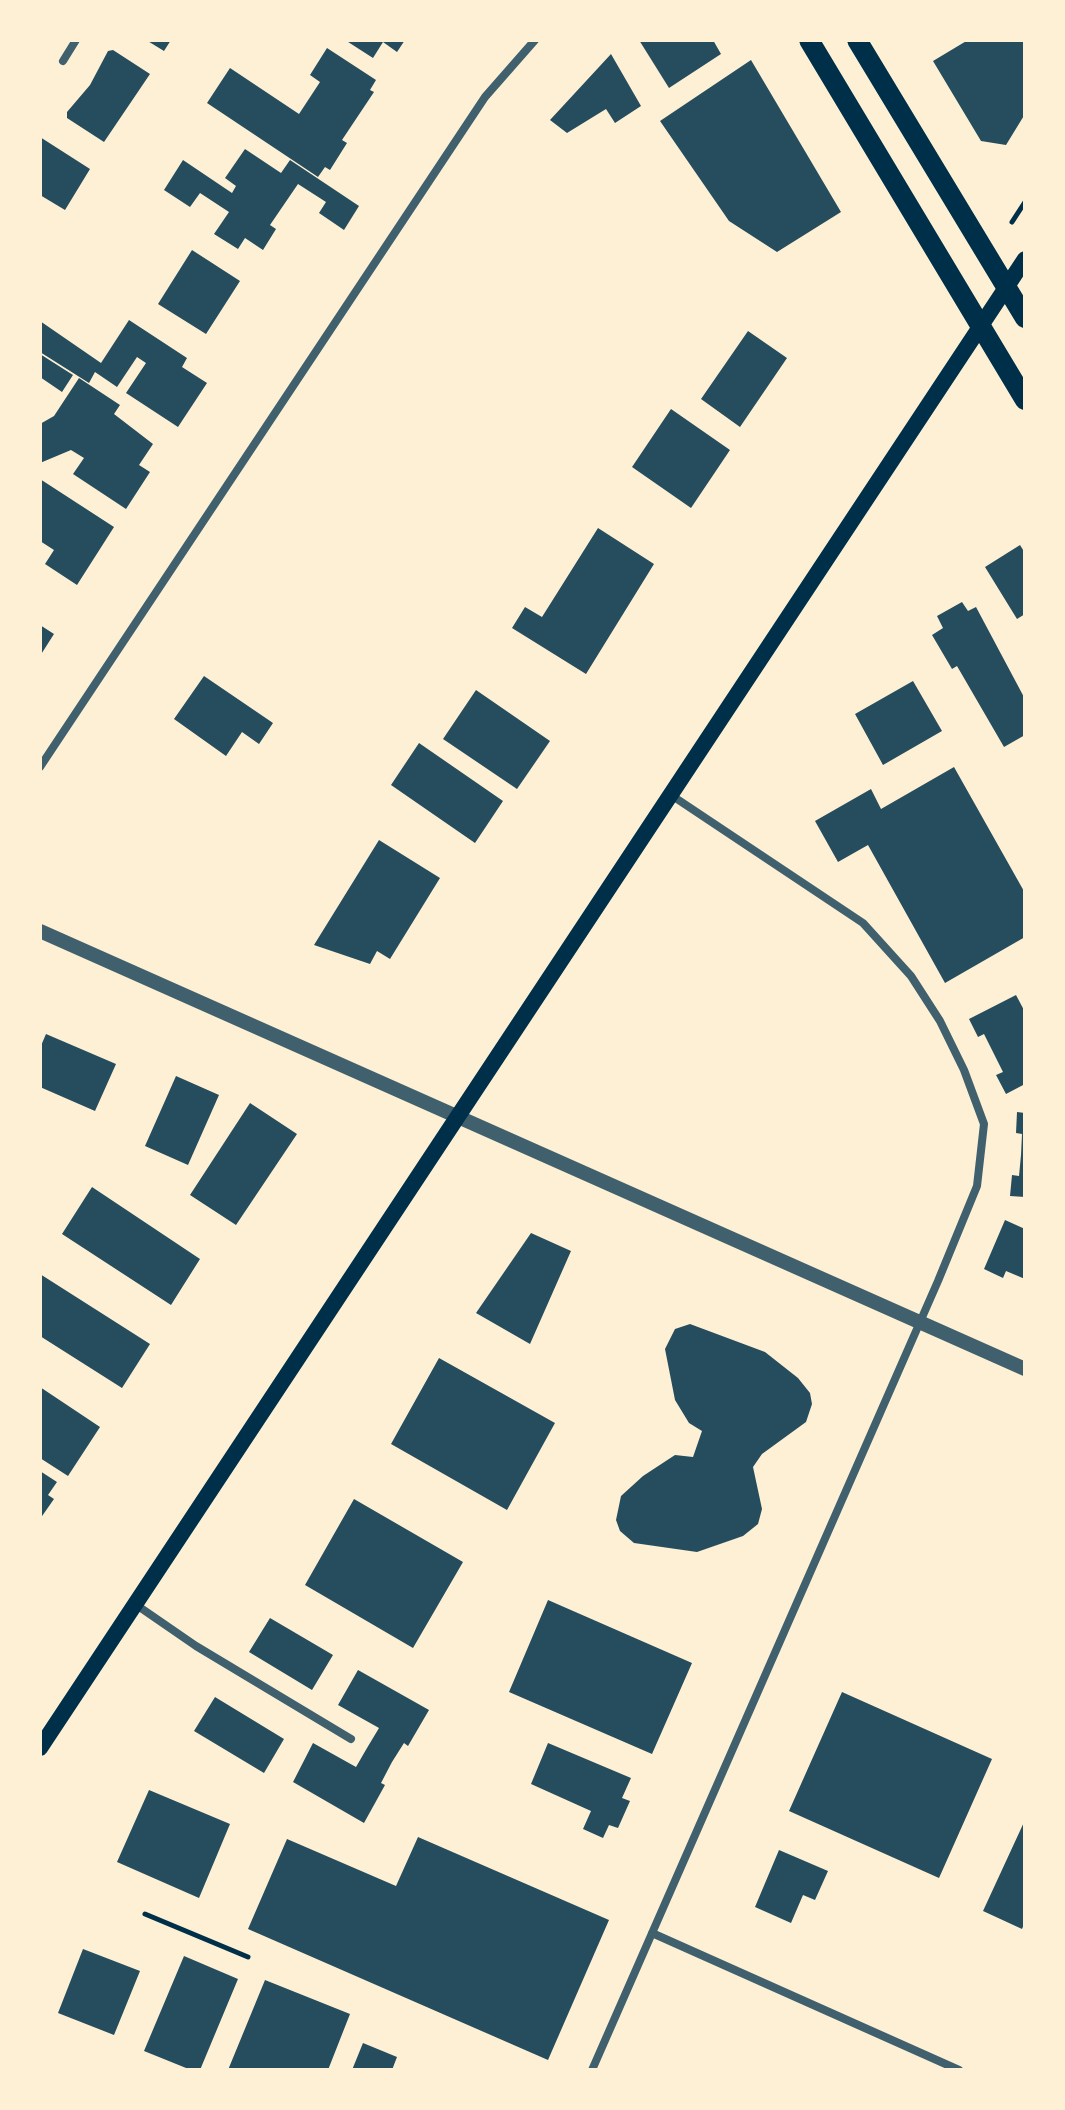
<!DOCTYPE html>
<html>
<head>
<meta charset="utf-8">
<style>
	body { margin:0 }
	#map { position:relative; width:1065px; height:2110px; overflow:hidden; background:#fdf0d5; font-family:Merriweather,serif }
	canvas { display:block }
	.frame { position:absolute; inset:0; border:42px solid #fdf0d5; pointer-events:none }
</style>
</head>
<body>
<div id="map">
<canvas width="1065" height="2110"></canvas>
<div class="frame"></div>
</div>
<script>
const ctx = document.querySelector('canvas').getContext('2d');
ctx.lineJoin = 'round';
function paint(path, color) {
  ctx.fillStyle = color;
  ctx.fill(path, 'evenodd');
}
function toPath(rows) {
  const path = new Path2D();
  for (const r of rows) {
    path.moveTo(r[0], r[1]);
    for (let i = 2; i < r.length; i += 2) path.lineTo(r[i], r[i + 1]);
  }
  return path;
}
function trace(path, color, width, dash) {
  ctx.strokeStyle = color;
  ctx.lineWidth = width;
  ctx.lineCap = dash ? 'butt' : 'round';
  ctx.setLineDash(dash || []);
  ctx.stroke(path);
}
const building = toPath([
	[146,40,171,40,164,51],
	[345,40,405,40,397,52,383,42,373,58],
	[639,40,713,40,721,54,669,88],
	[968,40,1025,40,1025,114,1006,145,981,141,933,61],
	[327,48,376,80,370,90,374,92,342,140,347,143,330,170,325,167,318,177,207,103,230,68,299,114,320,82,310,75],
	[113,50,150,74,104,142,67,118,67,112,90,85,108,51],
	[611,54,641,106,615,123,606,109,567,133,550,120],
	[751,60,841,212,777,252,729,221,660,121],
	[40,137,90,169,65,210,40,195],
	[245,149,281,173,290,160,359,206,344,230,319,213,326,202,298,184,270,225,276,229,263,250,245,238,238,249,214,234,229,212,200,193,190,207,164,190,183,160,232,193,236,186,225,178],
	[192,250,240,281,206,334,158,304],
	[129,320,187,358,182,367,207,383,178,427,126,393,146,363,137,357,117,387,95,372,89,383,40,352,40,321,101,363],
	[748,331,787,358,740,427,701,399],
	[40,354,73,375,62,392,40,377],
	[79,378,120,405,114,414,153,444,139,465,150,472,126,509,73,474,84,458,71,450,40,463,40,424,54,416],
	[671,409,730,450,691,508,632,467],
	[40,479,114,527,77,585,45,564,54,550,40,541],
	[598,528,654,564,586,674,512,628,525,607,542,617],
	[1020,545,1025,553,1025,614,1017,619,985,567],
	[962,602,968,611,976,607,1025,699,1025,735,1004,747,957,666,952,669,932,635,943,628,937,616],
	[40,625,54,634,40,656],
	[204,676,273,723,259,744,242,732,226,756,174,719],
	[913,681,942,731,883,765,855,714],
	[476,690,550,741,517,789,443,739],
	[419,743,503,801,475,843,391,785],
	[954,767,1025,893,1025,937,945,983,868,845,838,862,815,821,871,789,881,809],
	[379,840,440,878,390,959,377,951,370,964,314,945],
	[1016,995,1025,1012,1025,1084,1006,1094,996,1075,1003,1072,984,1034,978,1037,969,1019],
	[46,1034,116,1064,95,1111,40,1087,40,1048],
	[176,1076,219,1095,188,1165,145,1146],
	[250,1103,297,1134,236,1225,190,1195],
	[1017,1112,1025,1113,1025,1197,1010,1196,1012,1175,1019,1176,1021,1155,1022,1134,1016,1133],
	[92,1187,200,1259,171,1305,62,1234],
	[1005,1220,1025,1229,1025,1279,1006,1271,1003,1278,984,1269],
	[531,1233,571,1251,530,1344,476,1313],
	[40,1274,150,1344,122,1388,40,1336],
	[690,1324,765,1352,798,1378,810,1393,812,1404,806,1422,762,1454,753,1467,762,1509,758,1524,743,1536,697,1552,634,1543,620,1531,616,1520,621,1496,643,1476,675,1455,693,1457,702,1431,689,1423,675,1400,665,1349,675,1329],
	[439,1358,555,1423,507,1510,391,1444],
	[40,1387,100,1427,68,1476,40,1458],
	[40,1471,57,1482,48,1495,54,1499,40,1519],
	[354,1499,463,1562,413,1648,305,1585],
	[548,1600,692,1663,652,1754,509,1692],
	[270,1618,333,1655,312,1690,249,1652],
	[358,1670,429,1710,408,1746,404,1743,392,1762,381,1783,385,1785,364,1823,293,1782,313,1743,356,1767,367,1748,379,1728,338,1705],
	[842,1692,992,1759,939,1878,789,1811],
	[215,1697,284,1739,264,1773,194,1731],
	[548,1743,631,1778,622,1798,630,1801,618,1828,609,1825,603,1838,583,1829,591,1811,531,1784],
	[149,1790,230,1824,199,1898,117,1862],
	[1025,1820,1025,1922,1022,1929,983,1911],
	[418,1837,609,1920,548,2060,248,1929,287,1839,396,1886],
	[779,1850,828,1871,815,1900,803,1895,791,1923,755,1907],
	[83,1949,140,1971,114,2035,58,2013],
	[184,1956,238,1979,200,2070,191,2070,144,2051],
	[265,1980,350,2014,328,2070,228,2070],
	[363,2043,397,2057,392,2070,352,2070]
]);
const path = toPath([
	[1012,222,1025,202],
	[145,1914,248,1957]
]);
const minor = toPath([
	[63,61,76,40],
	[40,767,485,97,535,40],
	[135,1604,196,1646,351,1739],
	[652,1933,959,2070],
	[592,2070,938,1281,977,1186,984,1124,964,1070,940,1021,911,976,863,923,671,795]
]);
const tertiary = toPath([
	[40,931,1025,1369]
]);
const secondary = toPath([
	[40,1748,1025,259]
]);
const primary = toPath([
	[809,40,1025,400],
	[857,40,1025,318]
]);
paint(building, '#264d5e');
trace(path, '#003049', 5);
trace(minor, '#3f606c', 8);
trace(tertiary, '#3f606c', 14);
trace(secondary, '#003049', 16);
trace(primary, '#003049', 20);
</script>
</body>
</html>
